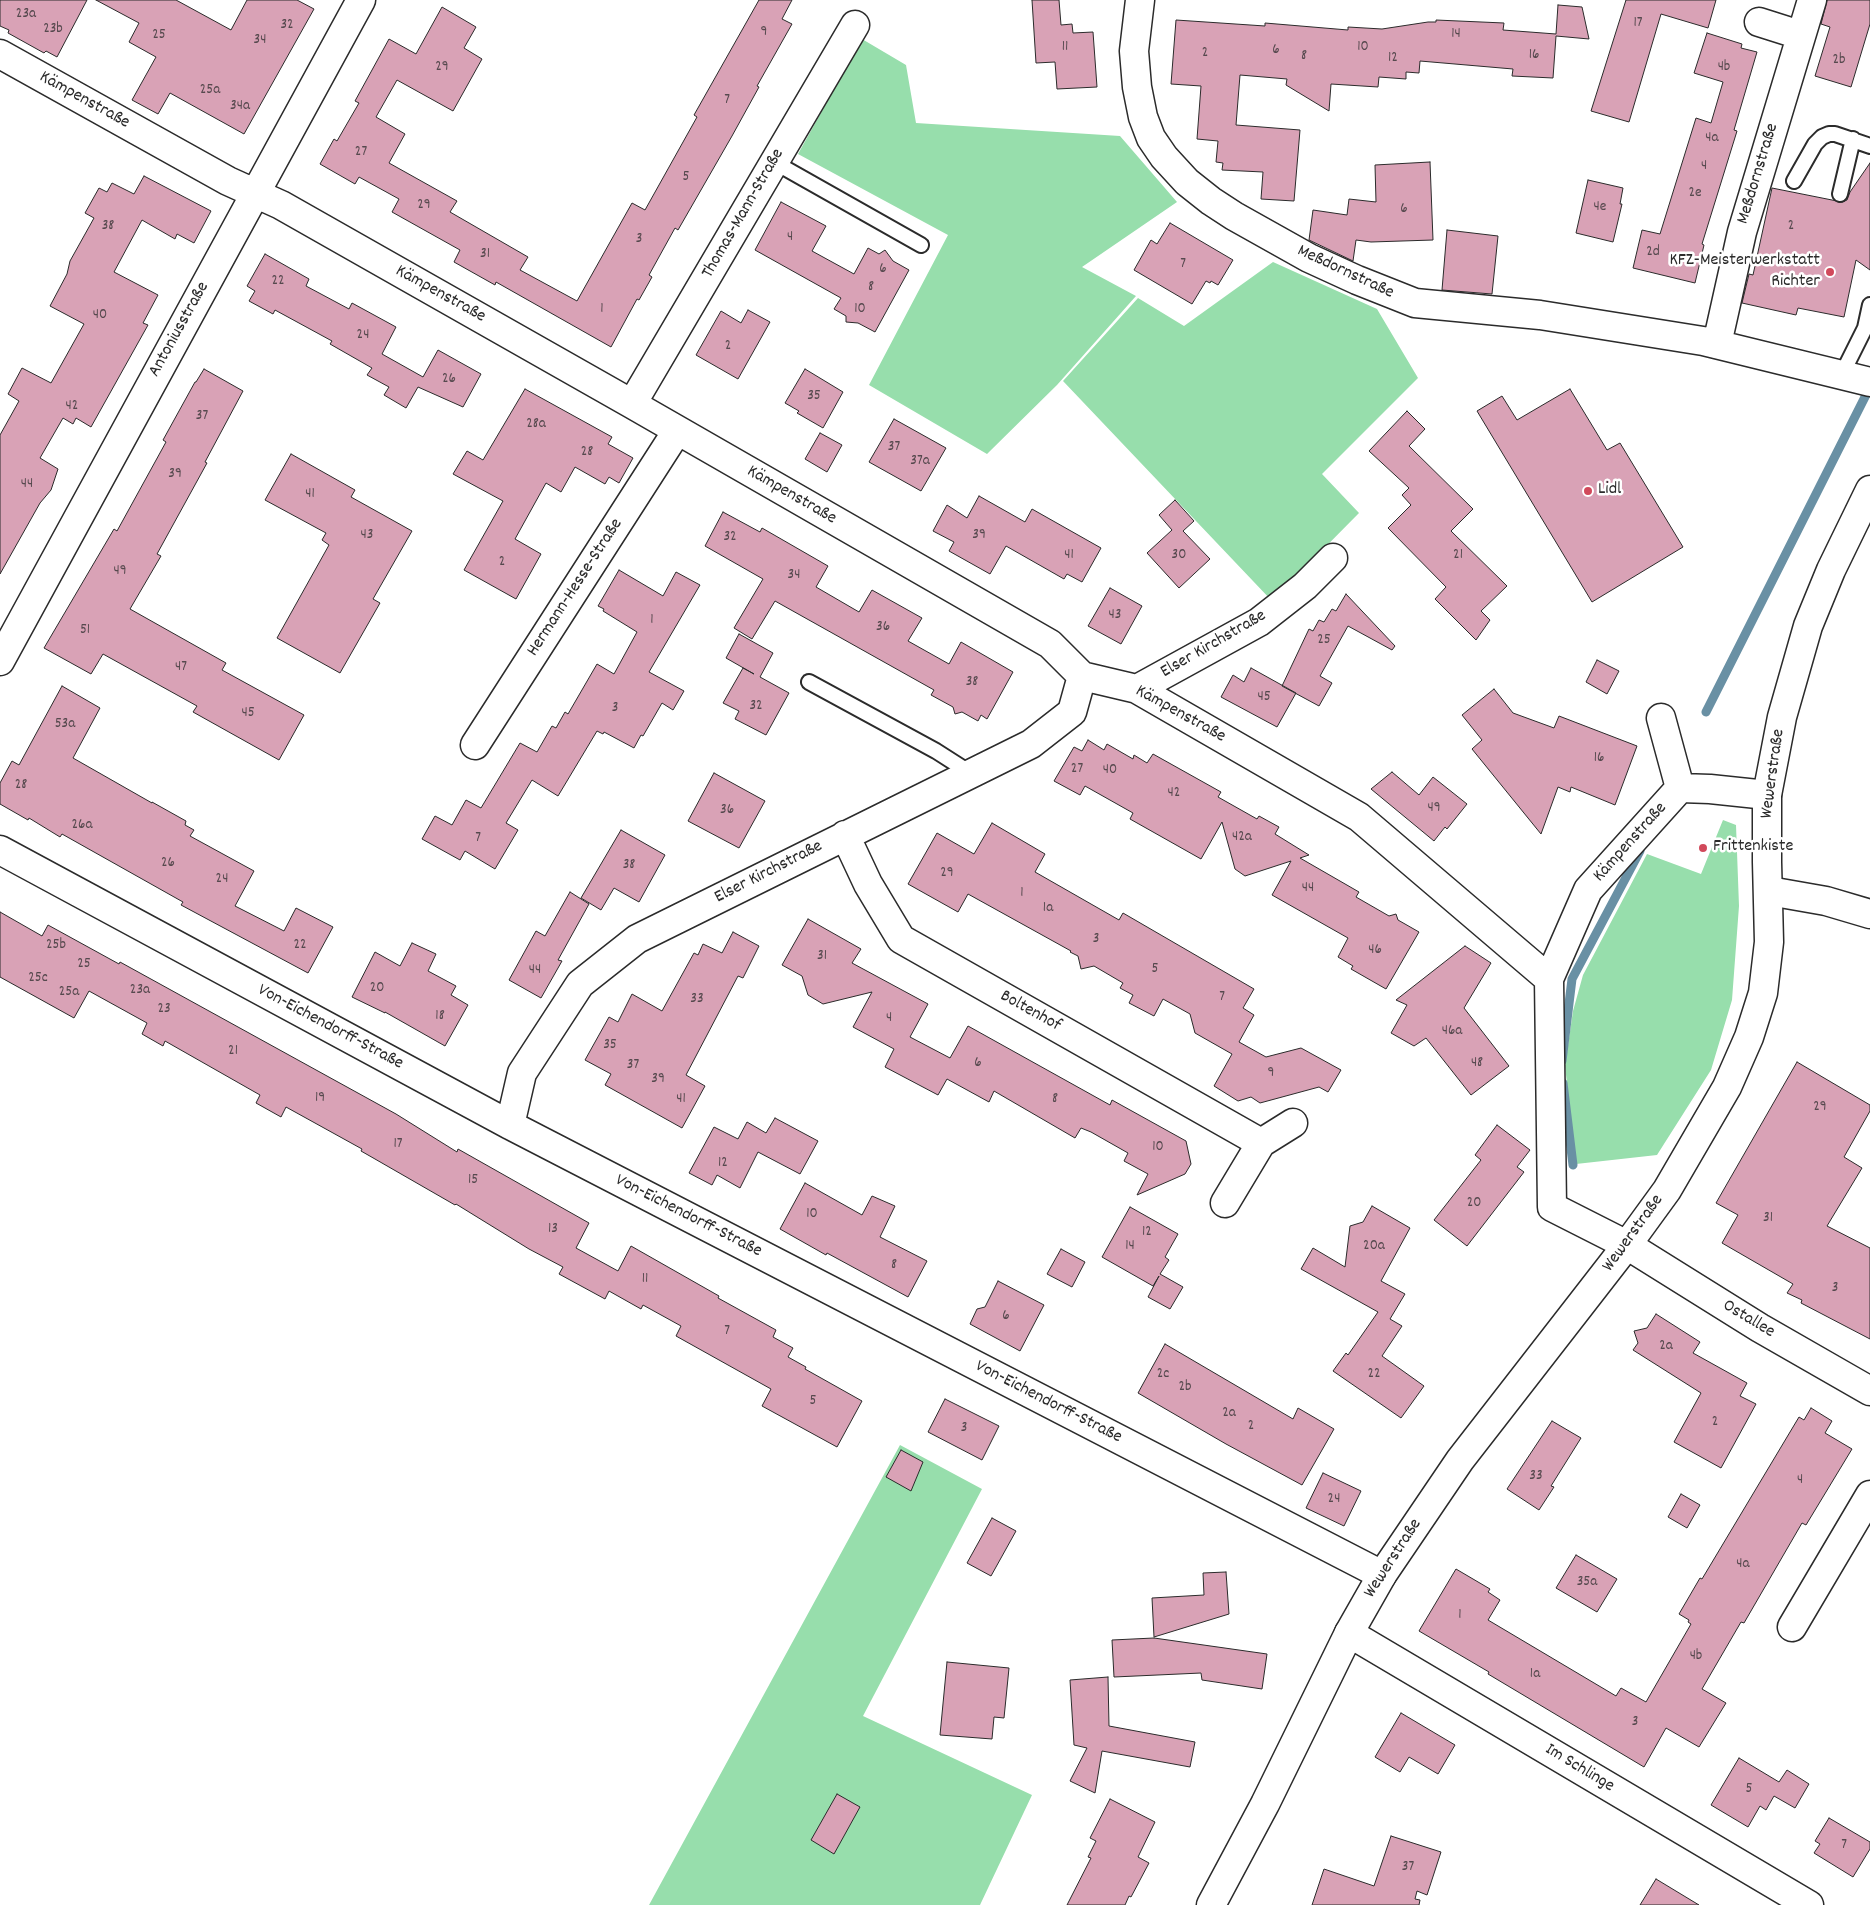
<!DOCTYPE html>
<html>
<head>
<meta charset="utf-8">
<style>
	body { margin:0 }
	canvas { display:block; background:#fff }
</style>
</head>
<body>
<canvas width="1870" height="1905"></canvas>
<script>
const ctx = document.querySelector('canvas').getContext('2d');
ctx.lineJoin = 'round';
function paint(path, color) {
  ctx.fillStyle = color;
  ctx.fill(path, 'evenodd');
}
function toPath(rows) {
  const path = new Path2D();
  for (const r of rows) {
    path.moveTo(r[0], r[1]);
    for (let i = 2; i < r.length; i += 2) path.lineTo(r[i], r[i + 1]);
  }
  return path;
}
function trace(path, color, width, dash) {
  ctx.strokeStyle = color;
  ctx.lineWidth = width;
  ctx.lineCap = dash ? 'butt' : 'round';
  ctx.setLineDash(dash || []);
  ctx.stroke(path);
}
function write(font, color, halo, rows, align = 'center') {
  ctx.font = font + ' Dekko,sans-serif';
  ctx.lineWidth = 5;
  ctx.setLineDash([]);
  ctx.textBaseline = 'middle';
  ctx.strokeStyle = halo;
  ctx.fillStyle = color;
  for (const [text, x, y, turn = 0] of rows) {
    ctx.save();
    ctx.translate(x, y);
    ctx.rotate((+turn || 0) * Math.PI / 180);
    ctx.textAlign = isNaN(turn) ? turn : align;
    if (halo) ctx.strokeText(text, 0, 0);
    ctx.fillText(text, 0, 0);
    ctx.restore();
  }
}
const green = toPath([
	[862,39,906,65,916,123,1120,136,1177,202,1082,267,1136,296,1057,385,987,454,869,385,948,235,798,154],
	[1273,262,1377,309,1418,378,1322,474,1359,513,1272,601,1063,381,1138,298,1184,326],
	[1723,820,1736,825,1739,906,1732,1000,1711,1070,1657,1155,1576,1164,1565,1066,1573,1011,1583,975,1647,854,1701,874],
	[900,1445,982,1489,863,1716,1032,1795,980,1905,649,1905]
]);
const stream = toPath([
	[1706,712,1870,387],
	[1562,1061,1572,979,1640,851],
	[1563,1083,1573,1165]
]);
const building = toPath([
	[0,0,87,0,57,57,46,51,44,53,8,33,9,30,0,26,0,0],
	[96,0,176,0,231,30,247,0,297,0,314,9,244,134,170,93,158,114,132,100,156,57,129,42,139,23,96,0],
	[759,0,792,0,782,19,792,24,757,86,759,87,732,136,678,230,675,228,649,275,652,277,639,300,637,299,611,347,496,282,495,285,454,262,460,250,392,212,399,199,359,177,355,184,320,164,334,139,337,141,359,103,355,101,389,39,416,54,442,7,476,27,464,48,482,59,453,111,397,80,376,117,405,134,389,163,457,201,450,212,528,257,520,270,577,301,632,203,645,210,697,117,694,115,759,0],
	[1032,0,1059,0,1061,25,1072,24,1073,33,1093,32,1097,87,1057,89,1055,62,1036,63,1032,0],
	[1626,0,1716,0,1708,28,1661,14,1629,122,1591,111,1626,0],
	[1827,0,1870,0,1870,24,1851,87,1815,76,1830,27,1821,24,1827,0],
	[1558,5,1582,7,1589,39,1556,36,1553,78,1512,76,1513,69,1420,61,1419,73,1406,72,1406,79,1379,77,1378,87,1331,84,1329,111,1286,85,1287,79,1240,75,1236,125,1300,130,1294,201,1261,199,1263,172,1222,170,1223,163,1216,162,1218,141,1197,139,1201,86,1171,84,1176,20,1265,26,1265,23,1348,30,1348,27,1382,29,1428,22,1436,22,1436,20,1504,23,1503,30,1556,34,1558,5],
	[1707,33,1742,44,1741,48,1757,52,1734,130,1737,131,1702,244,1704,245,1695,283,1633,268,1642,230,1660,234,1696,118,1711,123,1723,82,1694,73,1707,33],
	[1430,162,1433,240,1371,242,1356,240,1353,261,1309,240,1313,210,1347,215,1349,199,1376,202,1375,165,1430,162],
	[1870,163,1870,270,1856,260,1844,317,1798,308,1796,315,1742,303,1749,274,1753,275,1772,188,1842,202,1847,200,1850,192,1870,163],
	[144,176,211,211,194,243,177,234,175,239,142,220,114,272,158,295,143,323,148,325,91,427,76,418,73,424,63,418,40,458,58,469,51,490,40,503,0,574,0,435,19,401,8,394,22,368,51,383,84,324,50,306,67,274,70,261,94,218,85,213,99,188,107,192,112,183,134,194,144,176],
	[1588,180,1623,188,1620,204,1622,204,1613,242,1576,233,1588,180],
	[781,202,826,226,812,251,854,274,868,248,879,254,885,250,893,261,909,270,875,332,858,323,846,322,846,316,834,309,841,298,755,250,781,202],
	[1170,223,1233,260,1218,285,1211,281,1210,283,1206,281,1192,304,1134,270,1151,240,1157,244,1170,223],
	[1447,230,1498,236,1492,294,1442,290,1447,230],
	[265,254,309,279,306,286,349,309,352,303,396,327,382,354,423,377,438,350,481,374,463,407,418,387,406,408,384,395,389,387,367,375,372,368,330,344,332,341,275,310,273,314,249,301,255,291,247,286,265,254],
	[748,310,770,322,738,379,696,355,721,311,741,323,748,310],
	[204,369,243,391,205,462,207,463,157,554,161,556,130,609,226,663,222,670,304,715,279,760,193,712,197,706,103,654,91,674,44,648,114,529,117,531,166,442,163,440,195,382,196,382,204,369],
	[805,369,843,392,823,428,797,413,799,411,785,403,805,369],
	[525,389,612,437,608,444,633,458,619,483,609,477,605,484,575,467,561,492,546,483,515,539,541,554,516,599,464,570,503,501,453,474,467,451,483,460,525,389],
	[1570,389,1607,450,1620,443,1683,547,1592,602,1477,411,1502,396,1517,420,1570,389],
	[1407,411,1425,429,1409,446,1473,509,1451,531,1507,586,1481,611,1490,620,1476,640,1435,599,1446,587,1388,528,1411,505,1402,495,1409,488,1369,451,1407,411],
	[894,419,946,448,921,491,869,462,894,419],
	[820,433,842,445,827,472,805,459,820,433],
	[291,454,355,490,351,497,412,531,373,599,380,603,340,673,277,638,329,545,322,540,326,533,265,500,291,454],
	[979,496,1025,522,1032,509,1101,548,1082,582,1067,574,1064,579,1006,546,990,574,949,551,954,542,933,531,947,505,967,518,979,496],
	[1175,500,1194,521,1183,531,1210,559,1179,588,1147,553,1172,530,1159,515,1175,500],
	[723,512,760,532,762,528,828,566,816,587,859,612,872,590,922,618,908,641,949,664,961,642,1013,672,987,719,981,715,978,721,962,712,955,714,953,707,931,695,934,690,775,601,752,639,734,628,763,579,705,546,723,512],
	[619,570,663,596,676,572,700,585,649,672,684,691,673,710,662,703,643,736,641,735,634,748,604,732,603,734,597,731,558,796,532,780,506,823,518,830,495,869,465,851,460,860,422,839,435,816,452,825,466,800,481,808,520,743,537,752,552,726,556,728,565,712,568,714,597,664,614,674,637,632,603,611,604,609,598,606,619,570],
	[1110,588,1142,606,1121,644,1088,626,1110,588],
	[1346,594,1395,646,1392,650,1348,626,1320,676,1332,683,1319,706,1282,686,1309,629,1313,631,1319,620,1324,622,1332,609,1336,611,1346,594],
	[739,634,773,653,760,677,789,693,766,735,735,719,739,711,723,703,743,668,754,674,726,658,739,634],
	[1597,660,1619,671,1607,694,1586,682,1597,660],
	[1251,668,1296,693,1277,727,1221,697,1233,675,1244,682,1251,668],
	[62,686,100,708,73,758,152,803,152,802,186,821,185,825,194,830,190,836,254,871,235,906,284,931,296,908,333,927,308,973,181,905,183,902,62,834,60,837,29,818,28,820,0,804,0,783,12,761,19,765,62,686],
	[1494,689,1513,713,1554,728,1559,716,1637,746,1615,805,1571,787,1570,792,1558,787,1541,834,1472,749,1482,740,1462,715,1494,689],
	[1088,740,1104,750,1107,744,1133,759,1134,755,1147,763,1153,754,1221,792,1218,797,1257,819,1259,816,1279,827,1275,834,1309,855,1300,858,1359,892,1356,897,1389,916,1396,914,1398,920,1419,932,1386,989,1351,969,1353,966,1338,957,1348,938,1272,895,1291,861,1245,876,1235,869,1222,822,1201,859,1130,819,1133,813,1085,786,1080,795,1054,781,1074,747,1082,751,1088,740],
	[1392,772,1419,795,1433,777,1467,804,1447,829,1445,827,1434,841,1371,789,1392,772],
	[714,773,765,801,739,848,688,821,714,773],
	[992,823,1045,854,1035,872,1119,920,1123,913,1254,989,1243,1008,1254,1015,1239,1042,1266,1057,1301,1048,1341,1070,1328,1092,1319,1087,1260,1103,1251,1097,1238,1101,1214,1086,1232,1054,1195,1033,1190,1014,1163,999,1154,1016,1129,1003,1133,995,1120,988,1123,983,1094,966,1081,969,1078,956,1070,952,1071,951,968,894,958,912,908,884,937,833,974,854,992,823],
	[621,830,665,855,639,902,614,888,601,910,581,898,621,830],
	[570,892,589,904,558,960,562,961,541,998,509,980,536,931,545,936,570,892],
	[0,912,42,936,48,925,119,964,120,962,396,1114,457,1152,458,1149,589,1223,576,1248,618,1271,631,1246,719,1296,718,1298,776,1330,773,1337,793,1348,788,1357,806,1367,805,1369,862,1401,837,1447,762,1406,771,1389,676,1336,681,1326,643,1305,641,1309,609,1291,605,1299,559,1274,563,1267,529,1249,456,1204,455,1205,375,1159,361,1151,362,1149,286,1107,281,1117,256,1103,260,1095,165,1041,163,1046,142,1034,147,1023,89,991,74,1018,0,977,0,912],
	[808,919,861,949,852,963,928,1004,910,1037,950,1058,968,1026,1110,1105,1112,1100,1186,1141,1191,1164,1185,1174,1137,1195,1148,1174,1124,1161,1128,1153,1091,1132,1081,1128,1075,1138,994,1091,989,1102,947,1079,938,1095,885,1067,894,1049,853,1027,872,992,823,1004,808,995,802,976,782,965,808,919],
	[733,932,759,946,743,978,738,976,686,1075,705,1086,682,1128,605,1085,611,1074,585,1060,609,1017,618,1022,632,994,662,1011,694,953,698,955,703,944,722,953,733,932],
	[412,943,436,954,428,971,456,986,451,995,468,1005,445,1046,385,1012,385,1013,352,997,375,952,400,966,412,943],
	[1465,946,1491,963,1464,1008,1509,1066,1471,1095,1426,1038,1414,1046,1391,1033,1407,1005,1396,1000,1465,946],
	[1797,1062,1870,1105,1870,1111,1844,1157,1862,1168,1827,1226,1870,1248,1870,1339,1801,1303,1802,1300,1787,1293,1793,1284,1722,1243,1738,1215,1716,1203,1797,1062],
	[775,1118,818,1141,800,1174,758,1152,740,1188,717,1175,712,1185,689,1173,714,1127,738,1139,747,1122,766,1133,775,1118],
	[1497,1125,1530,1150,1517,1167,1524,1172,1467,1246,1434,1220,1481,1160,1475,1155,1497,1125],
	[805,1183,862,1215,872,1196,895,1206,880,1237,927,1261,908,1297,827,1253,826,1255,780,1229,805,1183],
	[1372,1206,1410,1228,1381,1281,1405,1294,1390,1319,1402,1326,1382,1356,1424,1386,1401,1418,1333,1371,1346,1353,1348,1355,1378,1312,1301,1269,1313,1248,1345,1267,1350,1226,1363,1222,1372,1206],
	[1130,1207,1178,1234,1165,1257,1169,1260,1160,1274,1183,1287,1170,1309,1148,1297,1159,1276,1153,1286,1102,1257,1130,1207],
	[1061,1249,1085,1262,1072,1287,1047,1274,1061,1249],
	[998,1281,1044,1305,1020,1351,970,1324,977,1309,985,1307,998,1281],
	[1656,1314,1700,1342,1693,1353,1747,1383,1740,1396,1756,1404,1721,1468,1674,1442,1701,1393,1633,1350,1638,1343,1634,1331,1647,1328,1656,1314],
	[1165,1344,1293,1419,1298,1408,1334,1429,1302,1485,1226,1444,1138,1393,1165,1344],
	[945,1399,999,1426,982,1460,928,1432,945,1399],
	[1811,1408,1832,1421,1825,1433,1852,1449,1806,1525,1802,1523,1744,1623,1741,1622,1702,1689,1726,1703,1699,1747,1666,1728,1644,1767,1488,1674,1489,1672,1419,1631,1456,1569,1490,1589,1488,1592,1500,1600,1488,1620,1616,1696,1621,1688,1646,1702,1691,1624,1688,1622,1689,1620,1679,1614,1700,1578,1702,1579,1799,1417,1804,1420,1811,1408],
	[1552,1421,1581,1438,1551,1486,1554,1487,1539,1510,1507,1489,1552,1421],
	[901,1450,923,1462,911,1491,886,1477,901,1450],
	[1323,1473,1361,1491,1344,1526,1306,1508,1323,1473],
	[1681,1494,1700,1505,1687,1528,1668,1517,1681,1494],
	[992,1518,1016,1531,991,1576,967,1563,992,1518],
	[1576,1555,1617,1579,1597,1612,1556,1588,1576,1555],
	[1226,1572,1229,1614,1154,1637,1152,1598,1204,1595,1203,1573,1226,1572],
	[1154,1638,1267,1654,1262,1689,1202,1680,1201,1673,1114,1677,1112,1640,1154,1638],
	[947,1662,1009,1668,1004,1718,994,1717,992,1739,940,1735,947,1662],
	[1108,1677,1109,1726,1195,1742,1190,1767,1102,1751,1095,1793,1070,1781,1087,1748,1074,1745,1070,1680,1108,1677],
	[1401,1713,1455,1745,1438,1774,1409,1757,1400,1772,1375,1757,1401,1713],
	[1739,1758,1779,1782,1787,1770,1809,1784,1795,1808,1774,1796,1766,1810,1760,1806,1748,1827,1711,1805,1739,1758],
	[837,1794,860,1807,834,1854,811,1840,837,1794],
	[1110,1799,1155,1822,1138,1857,1149,1863,1131,1897,1129,1896,1125,1905,1067,1905,1091,1858,1088,1857,1096,1841,1090,1838,1110,1799],
	[1829,1818,1870,1842,1870,1849,1853,1877,1814,1853,1820,1844,1815,1841,1829,1818],
	[1391,1836,1441,1852,1427,1895,1417,1891,1415,1899,1420,1900,1419,1905,1312,1905,1324,1869,1374,1886,1391,1836],
	[1656,1879,1699,1905,1640,1905,1656,1879]
]);
const lane = toPath([
	[774,162,921,245],
	[1794,181,1815,144,1822,137,1829,134,1835,134,1870,146],
	[1840,194,1853,139],
	[1842,374,1865,328,1870,305],
	[809,682,936,751,972,774]
]);
const street = toPath([
	[1140,0,1134,51,1137,87,1143,117,1151,138,1164,157,1187,182,1211,201,1234,216,1309,258,1357,280,1415,303,1540,315,1703,341,1870,382],
	[1759,22,1800,35],
	[0,54,228,181,281,205,632,404,1050,644,1082,676,1137,689,1359,817,1549,979],
	[1717,344,1742,232,1812,0],
	[632,404,855,25],
	[0,661,361,0],
	[1137,689,1259,622,1305,586,1333,558],
	[1661,718,1680,788],
	[475,745,677,431],
	[1767,795,1710,789,1680,788,1588,890,1549,979,1552,1207,1627,1245,1760,1328,1870,1391],
	[845,835,868,884,901,939,1261,1143,1225,1203],
	[0,850,510,1125,1382,1575],
	[1769,891,1826,901,1870,914],
	[510,1125,522,1073,580,984,637,939,1031,744,1072,712,1082,676],
	[1261,1143,1293,1123],
	[1792,1627,1870,1495],
	[1349,1633,1809,1905]
]);
const secondary = toPath([
	[1211,1905,1265,1804,1349,1633,1382,1575,1460,1460,1627,1245,1667,1190,1727,1087,1749,1037,1763,993,1769,942,1767,862,1767,795,1782,717,1808,626,1831,570,1870,490]
]);
const markers = [
	[1830,272,5,"#d1495b"],
	[1588,491,5,"#d1495b"],
	[1703,848,5,"#d1495b"]
];
const numberNames = [
	["23a",26,15],
	["17",1638,24],
	["32",287,26],
	["23b",53,30],
	["9",764,33],
	["14",1456,35],
	["25",159,36],
	["34",260,41],
	["11",1065,48],
	["10",1363,48],
	["6",1276,51],
	["2",1205,54],
	["16",1534,56],
	["8",1304,57],
	["12",1393,59],
	["2b",1839,61],
	["29",442,68],
	["4b",1724,68],
	["25a",210,91],
	["7",727,101],
	["34a",240,107],
	["4a",1712,139],
	["27",361,153],
	["4",1704,167],
	["5",686,178],
	["2e",1695,194],
	["29",424,206],
	["4e",1600,208],
	["6",1404,210],
	["38",108,227],
	["2",1791,227],
	["4",790,238],
	["3",639,240],
	["2d",1653,253],
	["31",485,255],
	["7",1183,265],
	["6",883,270],
	["22",278,282],
	["8",871,288],
	["1",602,310],
	["10",860,310],
	["40",100,316],
	["24",363,336],
	["2",728,347],
	["26",449,380],
	["35",814,397],
	["42",72,407],
	["37",202,417],
	["28a",536,425],
	["37",894,448],
	["28",587,453],
	["37a",920,462],
	["39",175,475],
	["44",27,485],
	["41",310,495],
	["43",367,536],
	["39",979,536],
	["32",730,538],
	["41",1069,556],
	["30",1179,556],
	["21",1458,556],
	["2",502,563],
	["49",120,572],
	["34",794,576],
	["43",1115,616],
	["1",652,621],
	["36",883,628],
	["51",85,631],
	["25",1324,641],
	["47",181,668],
	["38",972,683],
	["45",1264,698],
	["32",756,707],
	["3",615,709],
	["45",248,714],
	["53a",65,725],
	["16",1599,759],
	["27",1077,770],
	["40",1110,771],
	["28",21,786],
	["42",1174,794],
	["49",1434,809],
	["36",727,811],
	["26a",82,826],
	["42a",1242,838],
	["7",478,839],
	["26",168,864],
	["38",629,866],
	["29",947,874],
	["24",222,880],
	["44",1308,889],
	["1",1022,894],
	["1a",1048,909],
	["3",1096,940],
	["25b",56,946],
	["22",300,946],
	["46",1375,951],
	["31",822,957],
	["25",84,965],
	["5",1155,970],
	["44",535,971],
	["25c",38,979],
	["20",377,989],
	["23a",140,991],
	["25a",69,993],
	["7",1222,998],
	["33",697,1000],
	["23",164,1010],
	["18",440,1017],
	["4",889,1019],
	["46a",1452,1032],
	["35",610,1046],
	["21",233,1052],
	["6",978,1064],
	["48",1477,1064],
	["37",633,1066],
	["9",1271,1074],
	["39",658,1080],
	["19",320,1099],
	["41",681,1100],
	["8",1055,1100],
	["29",1820,1108],
	["17",398,1145],
	["10",1158,1148],
	["12",723,1164],
	["15",473,1181],
	["20",1474,1204],
	["10",812,1215],
	["31",1768,1219],
	["13",553,1230],
	["12",1147,1233],
	["14",1130,1247],
	["20a",1374,1247],
	["8",894,1266],
	["11",645,1280],
	["3",1835,1289],
	["6",1006,1317],
	["7",727,1332],
	["2a",1666,1347],
	["2c",1163,1375],
	["22",1374,1375],
	["2b",1185,1388],
	["5",813,1402],
	["2a",1229,1414],
	["2",1715,1423],
	["2",1251,1427],
	["3",964,1429],
	["33",1536,1477],
	["4",1800,1481],
	["24",1334,1500],
	["4a",1743,1565],
	["35a",1587,1583],
	["1",1460,1616],
	["4b",1696,1657],
	["1a",1535,1675],
	["3",1635,1723],
	["5",1749,1790],
	["7",1844,1846],
	["37",1408,1868]
];
const streetNames = [
	["Kämpenstraße",84,101,29],
	["Meßdornstraße",1759,174,-73],
	["Thomas-Mann-Straße",744,214,-60],
	["Meßdornstraße",1345,273,25],
	["Kämpenstraße",440,295,29],
	["Antoniusstraße",180,330,-61],
	["Kämpenstraße",791,496,30],
	["Hermann-Hesse-Straße",576,588,-57],
	["Elser Kirchstraße",1214,645,-30],
	["Kämpenstraße",1180,715,29],
	["Wewerstraße",1774,774,-82],
	["Kämpenstraße",1631,843,-48],
	["Elser Kirchstraße",769,873,-27],
	["Boltenhof",1030,1012,29],
	["Von-Eichendorff-Straße",330,1028,28],
	["Von-Eichendorff-Straße",688,1217,27],
	["Wewerstraße",1634,1234,-54],
	["Ostallee",1748,1320,31],
	["Von-Eichendorff-Straße",1048,1403,27],
	["Wewerstraße",1394,1559,-57],
	["Im Schlinge",1579,1769,31]
];
const poiNames = [
	["KFZ-Meisterwerkstatt",1820,262,"right"],
	["Richter",1820,283,"right"],
	["Lidl",1598,491],
	["Frittenkiste",1713,848]
];
paint(green, '#97deac');
trace(stream, '#6990a4', 9);
paint(building, '#d9a2b6');
trace(building, '#2b2b2b', 1);
trace(lane, '#2b2b2b', 18);
trace(street, '#2b2b2b', 31);
trace(secondary, '#2b2b2b', 31);
trace(lane, '#fff', 14);
trace(street, '#fff', 28);
trace(secondary, '#fff', 28);
for (const [x, y, r, color] of markers) {
  const dot = new Path2D();
  dot.arc(x, y, r, 0, 2 * Math.PI);
  ctx.fillStyle = color;
  ctx.fill(dot);
  trace(dot, '#fff', 2);
}
write('15px', '#56494e', null, numberNames);
write('18px', '#2b2b2b', '#fff', streetNames);
write('18px', '#2b2b2b', '#fff', poiNames, 'left');
</script>
</body>
</html>
